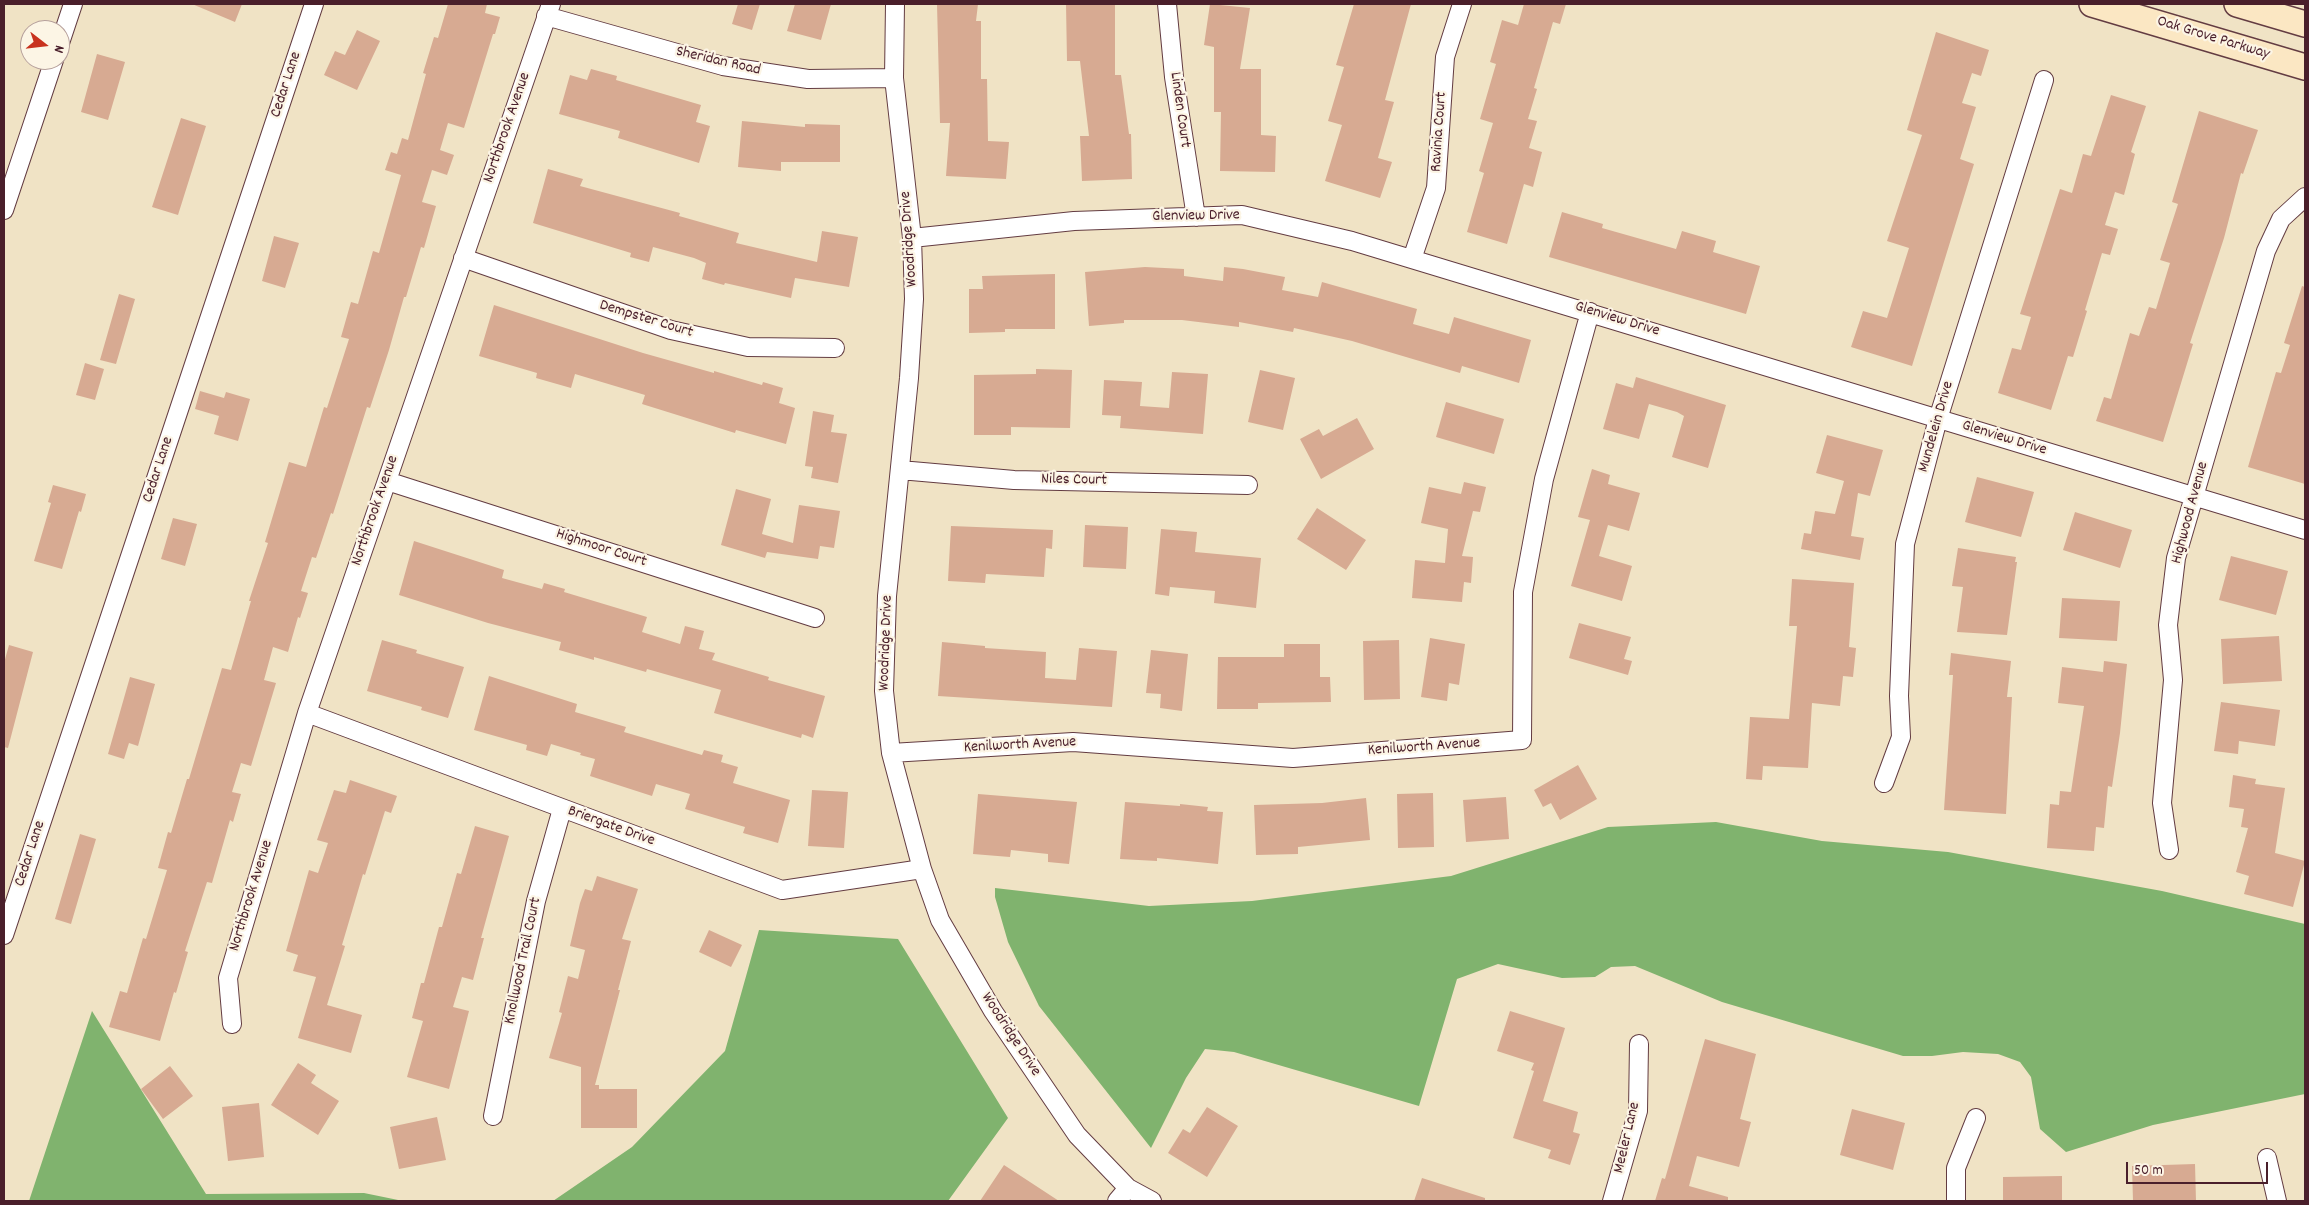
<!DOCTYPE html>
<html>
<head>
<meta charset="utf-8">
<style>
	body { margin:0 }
	#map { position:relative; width:2309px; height:1205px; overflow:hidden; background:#f0e3c5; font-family:Dekko,sans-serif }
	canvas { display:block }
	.frame { position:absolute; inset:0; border:5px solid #4a1f2b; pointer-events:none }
	.north { position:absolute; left:20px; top:20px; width:50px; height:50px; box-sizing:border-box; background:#fcf5e5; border:1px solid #b59f9b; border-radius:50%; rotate:106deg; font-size:14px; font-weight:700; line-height:20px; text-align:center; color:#4a1f2b }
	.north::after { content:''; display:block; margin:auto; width:18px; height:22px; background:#c8321e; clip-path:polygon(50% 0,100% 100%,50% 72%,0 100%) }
	.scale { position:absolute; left:2126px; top:1162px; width:142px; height:22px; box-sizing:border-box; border:2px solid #4a1f2b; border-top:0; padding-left:6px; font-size:15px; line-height:18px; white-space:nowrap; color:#4a1f2b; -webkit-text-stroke:4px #fcf5e5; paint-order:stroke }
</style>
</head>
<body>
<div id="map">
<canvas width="2309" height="1205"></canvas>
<div class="frame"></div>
<div class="north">N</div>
<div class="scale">50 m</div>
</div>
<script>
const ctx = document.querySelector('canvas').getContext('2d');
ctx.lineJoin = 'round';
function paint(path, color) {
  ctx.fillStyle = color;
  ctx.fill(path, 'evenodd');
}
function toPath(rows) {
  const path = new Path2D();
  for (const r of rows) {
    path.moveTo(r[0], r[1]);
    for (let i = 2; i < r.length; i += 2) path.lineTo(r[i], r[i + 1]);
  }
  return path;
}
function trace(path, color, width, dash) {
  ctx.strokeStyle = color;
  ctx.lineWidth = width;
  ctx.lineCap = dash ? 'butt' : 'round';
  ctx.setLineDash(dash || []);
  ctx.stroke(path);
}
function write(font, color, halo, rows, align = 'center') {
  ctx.font = font + ' Dekko,sans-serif';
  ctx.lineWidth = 4.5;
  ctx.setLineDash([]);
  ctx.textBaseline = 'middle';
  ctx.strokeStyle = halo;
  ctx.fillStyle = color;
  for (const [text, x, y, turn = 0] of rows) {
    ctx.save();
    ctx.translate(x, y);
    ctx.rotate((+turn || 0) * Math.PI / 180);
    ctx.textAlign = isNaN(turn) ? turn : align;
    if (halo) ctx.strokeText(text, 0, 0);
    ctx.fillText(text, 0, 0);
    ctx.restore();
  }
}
const forest = toPath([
	[1716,822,1822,841,1948,852,2162,891,2305,924,2305,1094,2153,1125,2066,1152,2040,1129,2031,1077,2020,1062,1998,1054,1963,1052,1932,1056,1903,1056,1722,1002,1635,966,1611,967,1595,977,1562,978,1498,964,1457,979,1419,1106,1234,1052,1205,1049,1186,1078,1151,1148,1039,1006,1008,942,995,897,995,888,1149,906,1252,901,1451,876,1608,827],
	[759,930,898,939,1008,1118,948,1201,553,1201,632,1147,725,1051],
	[92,1011,206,1194,364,1193,403,1201,29,1201]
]);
const building = toPath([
	[192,4,242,4,235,22],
	[448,4,487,4,485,13,500,17,495,34,493,34,464,128,448,123,440,150,454,155,447,175,432,170,422,202,436,206,424,248,421,247,406,297,404,297,389,350,370,408,367,407,333,514,331,513,316,558,312,557,301,591,308,593,300,618,298,617,288,652,273,647,264,680,276,683,251,766,241,763,232,792,241,794,233,822,230,820,212,883,207,882,185,951,188,952,176,993,174,992,160,1041,109,1027,120,991,127,993,143,938,146,939,167,870,158,868,168,832,171,833,187,779,189,779,222,668,231,670,251,601,249,601,268,543,265,542,289,462,306,467,324,407,327,408,349,339,341,337,351,302,358,304,373,251,379,253,401,175,385,170,391,152,397,154,402,138,408,140,426,74,423,73,434,37,438,38],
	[738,4,760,4,752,30,732,24],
	[795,4,831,4,821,40,787,31],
	[937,4,978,4,976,21,981,21,981,79,987,79,988,141,1009,142,1006,179,946,176,950,123,940,123],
	[1066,4,1115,4,1115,75,1121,75,1129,134,1131,134,1132,179,1082,181,1080,136,1089,136,1080,61,1067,61],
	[1210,4,1250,8,1240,69,1261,69,1261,135,1276,136,1275,172,1220,171,1221,112,1214,112,1214,47,1204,45],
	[1354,4,1411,4,1385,100,1394,102,1378,158,1392,162,1380,198,1325,181,1342,125,1328,121,1344,67,1336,65],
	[1524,4,1566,4,1560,24,1553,22,1534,88,1537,89,1528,119,1537,121,1529,148,1542,152,1533,187,1524,184,1507,244,1467,232,1484,173,1479,171,1493,123,1480,119,1496,64,1490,62,1502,20,1518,25],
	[357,30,380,41,357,90,324,75,335,51,345,55],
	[1936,32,1989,50,1981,76,1972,73,1962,103,1976,107,1960,159,1974,164,1912,366,1851,347,1863,311,1887,318,1909,248,1887,241,1922,135,1907,130],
	[97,54,125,62,108,120,81,112],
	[591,69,617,76,616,80,701,105,696,122,710,126,699,163,618,138,620,131,559,114,570,75,587,80],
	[2111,95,2146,106,2131,152,2135,154,2124,195,2115,192,2105,225,2118,229,2110,255,2102,253,2085,310,2087,311,2073,357,2068,356,2051,410,1998,393,2012,348,2021,350,2031,317,2020,314,2060,189,2072,193,2083,154,2091,156],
	[2199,111,2258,130,2243,174,2241,173,2224,238,2190,343,2193,344,2163,442,2096,421,2104,397,2111,399,2130,333,2139,336,2149,307,2156,309,2170,263,2160,260,2178,204,2172,202],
	[181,118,206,126,178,215,152,207],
	[742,121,805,127,805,124,840,125,840,162,781,162,781,171,738,167],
	[548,169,583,179,580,186,680,213,679,216,739,233,736,243,817,262,822,231,858,237,849,287,795,278,791,298,725,283,724,285,702,279,706,263,694,258,653,247,649,262,630,257,631,253,533,223],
	[1562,212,1603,224,1602,228,1676,249,1682,231,1716,241,1713,252,1760,266,1746,314,1549,257],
	[274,236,299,243,285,288,262,281],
	[1145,267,1184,269,1184,276,1223,281,1224,267,1243,269,1285,277,1282,290,1318,297,1322,282,1417,309,1413,324,1449,334,1454,317,1531,340,1519,383,1462,366,1460,373,1352,341,1294,328,1293,332,1239,322,1239,327,1182,320,1124,320,1124,323,1089,326,1085,272],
	[1055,274,1055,329,1005,329,1005,332,969,333,969,289,983,289,982,276],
	[2302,286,2305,287,2305,484,2248,467,2276,372,2281,373,2290,345,2284,343],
	[119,294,135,299,116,364,100,360],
	[494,305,643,353,714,373,714,371,762,385,763,382,783,388,779,403,795,408,786,444,736,430,735,433,642,404,645,395,575,374,571,388,536,378,537,373,479,356],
	[85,363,104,369,95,400,76,395],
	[1036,369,1072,370,1070,428,1011,427,1011,435,974,435,974,375,1036,374],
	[1260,370,1295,378,1283,430,1248,422],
	[1172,372,1208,374,1203,434,1120,428,1121,416,1102,415,1104,380,1142,382,1140,406,1169,408],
	[1636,377,1726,405,1708,468,1672,457,1684,416,1677,412,1649,404,1639,439,1603,429,1616,383,1633,388],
	[200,391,224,398,226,392,250,399,238,441,214,434,219,416,195,409],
	[1446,402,1504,419,1494,454,1436,437],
	[813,411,834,415,831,432,847,434,838,483,811,478,813,467,805,466],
	[1357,418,1374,449,1321,479,1300,439,1319,429,1323,436],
	[1827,435,1883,450,1870,496,1858,493,1851,536,1864,538,1860,560,1801,549,1804,533,1811,534,1815,511,1835,514,1844,481,1816,473],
	[1592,469,1610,475,1608,484,1640,493,1629,531,1608,525,1599,556,1632,566,1622,601,1571,586,1590,520,1578,517],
	[1977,477,2034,492,2021,537,1965,522],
	[1464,482,1486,487,1480,512,1473,511,1462,556,1473,557,1471,583,1464,582,1462,602,1412,598,1415,560,1445,563,1448,529,1421,523,1429,487,1461,494],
	[53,485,86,494,81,512,79,511,62,569,34,561,51,503,48,502],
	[736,489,771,499,762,534,793,543,799,505,840,511,834,548,820,546,818,559,767,552,765,558,721,545],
	[1317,508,1366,540,1346,570,1297,539],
	[2075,512,2132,530,2120,568,2063,550],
	[173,518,197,524,185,566,161,559],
	[1085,525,1128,527,1126,569,1083,567],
	[951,526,1053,530,1052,549,1046,548,1044,577,986,574,985,583,948,581],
	[1161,529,1197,532,1195,552,1261,558,1256,608,1214,603,1215,591,1170,587,1169,596,1155,594],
	[414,541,504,570,502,578,542,589,544,583,565,589,564,592,647,617,642,632,680,644,685,626,704,631,699,649,715,653,712,660,769,677,768,680,825,696,813,738,802,734,801,738,714,713,721,690,647,669,646,672,594,657,594,660,559,650,561,642,488,623,399,595],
	[1958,548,2016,557,2015,562,2017,562,2007,635,1957,632,1963,587,1952,586],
	[2231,556,2288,571,2276,615,2219,600],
	[1792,579,1854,583,1849,647,1856,648,1853,677,1843,676,1840,706,1812,703,1808,768,1763,766,1762,780,1746,779,1750,717,1789,719,1797,626,1789,626],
	[2062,598,2120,601,2117,641,2059,638],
	[1579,623,1631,637,1624,659,1632,661,1628,675,1569,658],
	[2279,636,2282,681,2223,684,2221,639],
	[1430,638,1465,644,1459,685,1449,683,1447,701,1421,697],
	[382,640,417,650,416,653,464,667,448,718,421,710,422,707,367,691],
	[1399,640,1400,699,1364,700,1363,641],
	[942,642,985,646,985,648,1046,652,1045,678,1076,680,1079,648,1117,651,1112,707,938,696],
	[1284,644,1320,644,1320,677,1330,677,1331,702,1258,703,1258,709,1217,709,1218,657,1284,657],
	[9,645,33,652,8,748,4,747,4,663],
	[1151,650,1188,654,1182,711,1160,708,1161,694,1146,693],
	[1951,653,2011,661,2007,697,2012,697,2006,814,1944,810,1953,675,1949,675],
	[2104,661,2127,664,2120,733,2112,787,2108,786,2104,828,2096,827,2094,851,2047,848,2050,804,2059,805,2060,791,2071,792,2084,706,2058,703,2062,667,2103,672],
	[489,676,577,704,575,712,626,727,624,732,702,755,704,750,723,755,721,762,738,767,733,783,790,800,778,843,743,833,745,827,685,809,690,794,656,784,652,796,590,776,595,759,580,755,581,753,551,744,547,756,526,750,527,745,474,730],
	[130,677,155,684,138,746,129,743,124,759,108,754],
	[2221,702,2280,710,2275,746,2239,741,2238,754,2214,751],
	[1578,765,1597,799,1560,820,1551,803,1543,807,1534,790],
	[2233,775,2256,779,2255,784,2285,788,2275,853,2305,861,2293,907,2244,894,2249,876,2236,872,2248,828,2241,827,2244,809,2229,807],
	[350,780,397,796,391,813,385,811,365,875,363,874,342,945,345,946,327,1005,362,1015,351,1053,298,1038,316,977,293,971,298,955,286,951,309,870,318,873,328,843,317,840,334,790,346,793],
	[812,790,848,792,844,848,808,846],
	[1433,793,1434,847,1398,848,1397,794],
	[978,794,1077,802,1069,864,1048,862,1048,854,1011,850,1010,857,973,854],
	[1506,797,1509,839,1466,842,1463,800],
	[1366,798,1370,840,1298,847,1298,854,1256,855,1254,805,1322,803],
	[1125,802,1180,806,1180,804,1208,807,1207,811,1223,812,1218,864,1157,858,1157,861,1120,859],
	[475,826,509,836,481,938,484,938,473,980,462,977,453,1007,469,1011,449,1089,407,1077,423,1021,412,1018,421,983,424,983,439,927,442,927,457,873,461,874],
	[80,834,96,839,71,924,55,919],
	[597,876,638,889,622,939,631,941,618,990,620,990,595,1085,599,1085,599,1089,637,1089,637,1128,581,1128,581,1067,549,1058,562,1013,559,1012,568,976,578,979,585,950,570,946,580,903,585,889,592,891],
	[709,930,742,945,731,967,699,952],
	[1510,1011,1565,1028,1543,1101,1578,1112,1573,1132,1580,1134,1570,1165,1548,1158,1551,1150,1513,1138,1534,1071,1531,1070,1534,1063,1497,1051],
	[1705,1039,1756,1054,1740,1119,1751,1122,1739,1167,1697,1156,1689,1186,1728,1197,1728,1201,1655,1201,1662,1178,1665,1179],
	[298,1063,316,1075,311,1083,339,1101,318,1135,271,1105],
	[170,1066,193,1096,163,1119,141,1089],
	[259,1103,264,1157,228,1161,222,1107],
	[1207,1107,1238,1126,1207,1177,1168,1153,1183,1129,1190,1133],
	[1852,1109,1905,1123,1893,1170,1840,1155],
	[437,1117,446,1160,399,1169,390,1127],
	[2195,1164,2196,1201,2133,1201,2132,1166],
	[1004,1165,1059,1201,980,1201],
	[2062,1176,2062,1201,2003,1201,2003,1177],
	[1422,1178,1485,1198,1485,1201,1414,1201]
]);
const minor = toPath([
	[895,4,894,78,912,238,914,299,909,378,887,596,884,691,891,753,922,869,940,920,993,1011,1077,1135,1128,1188,1152,1201],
	[1167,4,1174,77,1196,217],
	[546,16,723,66,808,79,894,78],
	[60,43,73,4],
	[4,210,54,60],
	[912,238,1074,221,1242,215,1352,241,2305,530],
	[463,258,671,330,748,347,835,348],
	[1412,259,1436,188,1445,57,1462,4],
	[900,470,1014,480,1248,485],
	[387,481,815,618],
	[307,713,782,890,922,869],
	[891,753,1073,742,1293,758,1522,740,1523,592,1544,479,1590,312],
	[1884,783,1901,737,1899,696,1905,544,1938,419,2044,80],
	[2169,850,2162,803,2173,680,2168,625,2176,558,2266,251,2281,219,2305,197],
	[4,935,314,4],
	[232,1024,228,978,307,713,551,4],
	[493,1116,536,901,562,809],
	[2267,1158,2277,1201],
	[1117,1201,1128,1188],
	[1612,1201,1638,1111,1639,1044],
	[1956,1201,1956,1168,1976,1118]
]);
const secondary = toPath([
	[2092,4,2305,67],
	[2237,4,2305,24]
]);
const streetNames = [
	["Oak Grove Parkway",2213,39,17],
	["Sheridan Road",718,62,13],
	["Cedar Lane",287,85,-72],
	["Linden Court",1179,110,82],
	["Northbrook Avenue",508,128,-71],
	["Ravinia Court",1440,132,-86],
	["Glenview Drive",1196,217,-1],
	["Woodridge Drive",910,239,-94],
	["Dempster Court",646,320,17],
	["Glenview Drive",1617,320,17],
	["Mundelein Drive",1937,427,-74],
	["Glenview Drive",2004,439,17],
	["Cedar Lane",159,470,-72],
	["Niles Court",1074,481,1],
	["Northbrook Avenue",376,511,-71],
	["Highwood Avenue",2191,513,-75],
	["Highmoor Court",601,549,18],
	["Woodridge Drive",887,643,-88],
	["Kenilworth Avenue",1020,746,-3],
	["Kenilworth Avenue",1424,748,-4],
	["Briergate Drive",611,827,20],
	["Cedar Lane",31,854,-72],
	["Northbrook Avenue",252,896,-73],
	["Knollwood Trail Court",524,961,-78],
	["Woodridge Drive",1010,1035,57],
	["Meeler Lane",1628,1138,-77]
];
paint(forest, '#80b36e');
paint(building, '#d7aa92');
trace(minor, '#633c42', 20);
trace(secondary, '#633c42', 28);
trace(minor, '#fff', 18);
trace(secondary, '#fbe7c3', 25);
write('16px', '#4a1f2b', '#fcf5e5', streetNames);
</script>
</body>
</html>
